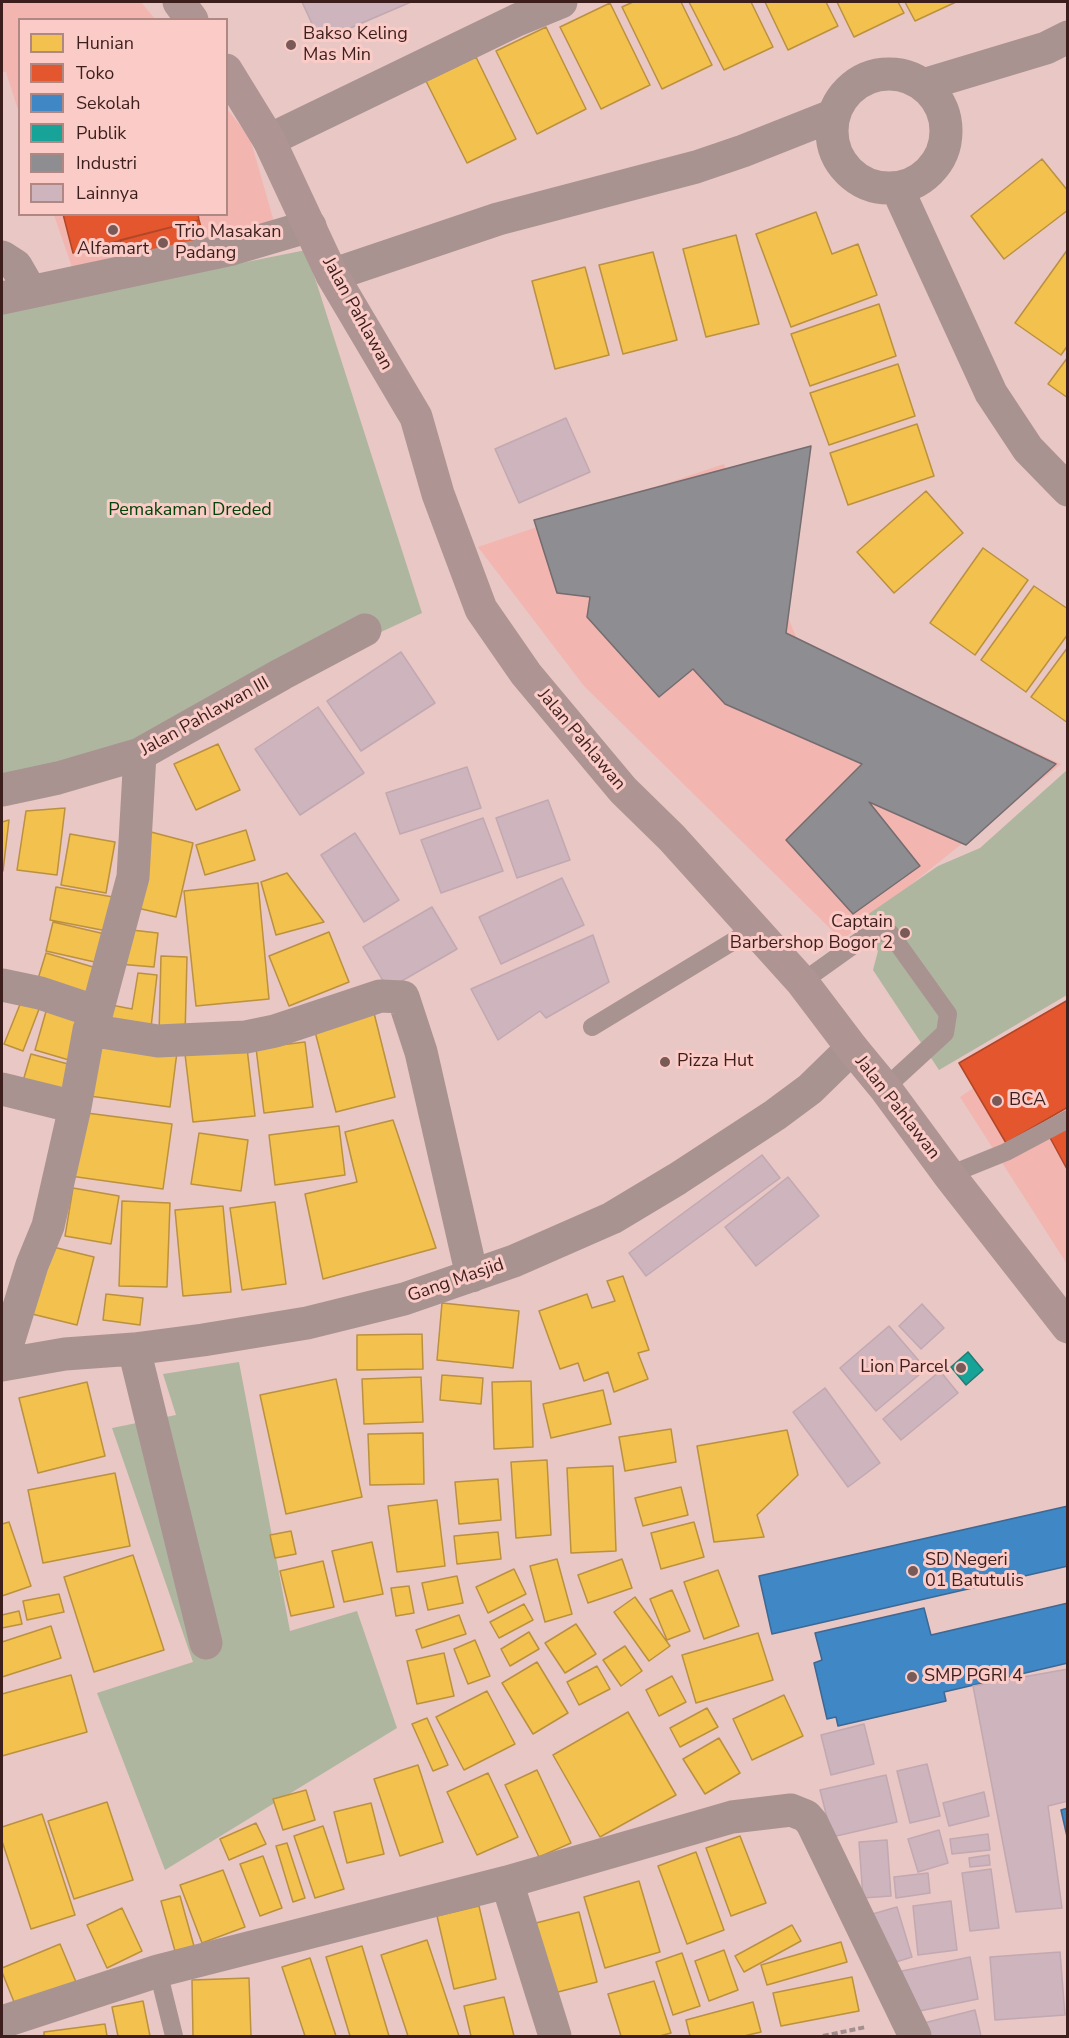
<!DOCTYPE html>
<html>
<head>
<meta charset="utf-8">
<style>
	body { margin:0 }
	#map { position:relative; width:1069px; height:2038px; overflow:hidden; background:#e9c7c4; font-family:"Nunito Sans",sans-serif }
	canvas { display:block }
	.frame { position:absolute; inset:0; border:3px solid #3c1f1d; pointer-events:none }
	.legend { position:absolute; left:18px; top:18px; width:210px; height:198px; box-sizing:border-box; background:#fbccc7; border:2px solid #af8783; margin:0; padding:8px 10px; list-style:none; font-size:18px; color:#3c1f1d }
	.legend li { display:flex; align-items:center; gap:12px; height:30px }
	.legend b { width:30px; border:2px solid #af8783 }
</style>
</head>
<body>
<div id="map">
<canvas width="1069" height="2038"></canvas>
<div class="frame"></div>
<ul class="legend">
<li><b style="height:16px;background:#f2c14e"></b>Hunian</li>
<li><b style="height:16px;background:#e4572e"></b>Toko</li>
<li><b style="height:16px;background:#3f88c5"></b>Sekolah</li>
<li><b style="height:16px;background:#17a398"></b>Publik</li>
<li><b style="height:16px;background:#8d8d92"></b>Industri</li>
<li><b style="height:16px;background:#cdb4bd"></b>Lainnya</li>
</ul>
</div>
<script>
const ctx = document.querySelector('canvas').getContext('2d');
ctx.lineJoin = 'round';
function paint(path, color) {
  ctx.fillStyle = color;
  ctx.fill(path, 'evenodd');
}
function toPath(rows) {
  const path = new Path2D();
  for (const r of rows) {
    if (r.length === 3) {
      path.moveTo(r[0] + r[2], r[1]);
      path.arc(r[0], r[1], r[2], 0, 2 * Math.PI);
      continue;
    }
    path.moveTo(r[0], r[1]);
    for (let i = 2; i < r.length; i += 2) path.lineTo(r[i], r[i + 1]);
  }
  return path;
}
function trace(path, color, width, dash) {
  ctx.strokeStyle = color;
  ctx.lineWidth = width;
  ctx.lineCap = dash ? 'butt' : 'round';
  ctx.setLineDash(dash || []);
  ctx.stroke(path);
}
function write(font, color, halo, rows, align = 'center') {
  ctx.font = font + ' "Nunito Sans",sans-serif';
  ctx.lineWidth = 6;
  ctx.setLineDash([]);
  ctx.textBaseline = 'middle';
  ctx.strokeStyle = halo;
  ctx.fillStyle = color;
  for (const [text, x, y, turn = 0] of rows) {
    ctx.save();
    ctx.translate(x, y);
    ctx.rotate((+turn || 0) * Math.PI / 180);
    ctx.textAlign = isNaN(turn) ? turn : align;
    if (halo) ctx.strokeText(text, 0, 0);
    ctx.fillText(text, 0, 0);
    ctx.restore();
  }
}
const built = toPath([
	[2,2,141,2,155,19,20,20,19,113,6,72,2,72],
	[227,109,250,138,274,222,72,267,54,215,226,214],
	[724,464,797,639,1061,764,842,940,584,686,478,547],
	[1067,1025,1067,1264,960,1097]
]);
const green = toPath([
	[306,250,422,613,49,786,2,797,2,311],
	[1067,770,1067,995,939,1070,873,970,878,951,857,922,938,866,980,848],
	[239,1362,290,1631,357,1611,397,1728,165,1870,97,1693,193,1662,112,1428,176,1415,163,1374]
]);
const homes = toPath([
	[633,2,681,2,712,65,662,89,622,7,633,2],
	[689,2,751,2,773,47,724,70,689,2],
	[765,2,826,2,838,26,788,50,765,2],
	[837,2,898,2,904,13,854,37,837,2],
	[905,2,956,2,915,21,905,2],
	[610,3,650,85,601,109,560,27,610,3],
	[546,27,586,109,537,134,496,51,546,27],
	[476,57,516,139,467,163,426,81,476,57],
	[1042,159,1068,191,1068,210,1004,259,971,216,1042,159],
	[816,212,832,254,858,244,877,295,791,327,756,234,816,212],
	[736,235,759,324,706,337,683,249,736,235],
	[1068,249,1068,345,1061,355,1015,323,1068,249],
	[653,252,677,340,623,354,599,265,653,252],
	[585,267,609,355,555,369,532,281,585,267],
	[879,304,896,356,810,386,791,334,879,304],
	[1068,357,1068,398,1048,384,1068,357],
	[898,364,915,416,829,445,810,393,898,364],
	[917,424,934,476,848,505,830,453,917,424],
	[926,491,963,533,894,593,857,552,926,491],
	[983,548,1028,580,975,655,930,623,983,548],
	[1034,586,1068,609,1068,634,1026,692,981,660,1034,586],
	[1068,647,1068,723,1031,697,1068,647],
	[218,744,240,790,196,810,174,764,218,744],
	[65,808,57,875,17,870,26,811,65,808],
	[9,820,3,871,2,871,2,822,9,820],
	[246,830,255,860,205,875,196,845,246,830],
	[151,832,193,843,176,917,133,907,151,832],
	[70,834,115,842,106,893,61,885,70,834],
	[287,873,324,922,276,935,261,882,287,873],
	[258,883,269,999,196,1006,184,891,258,883],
	[56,887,113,897,107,931,50,920,56,887],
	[53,922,105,934,99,963,46,951,53,922],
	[123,929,158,933,154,967,118,964,123,929],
	[329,932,349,982,289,1006,269,956,329,932],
	[46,953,103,970,94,999,37,982,46,953],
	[161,956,187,957,185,1036,159,1035,161,956],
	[138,973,157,975,150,1036,108,1031,111,1005,132,1009,138,973],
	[23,997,41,1004,23,1051,4,1044,23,997],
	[47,1008,91,1021,79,1063,35,1050,47,1008],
	[373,1009,395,1097,336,1112,313,1024,373,1009],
	[89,1040,177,1052,170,1107,82,1095,89,1040],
	[305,1042,313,1107,264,1113,256,1048,305,1042],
	[247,1048,255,1116,193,1122,185,1054,247,1048],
	[31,1054,79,1067,71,1095,23,1081,31,1054],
	[79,1112,172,1124,163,1189,70,1176,79,1112],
	[393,1120,436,1248,323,1279,305,1194,357,1182,345,1132,393,1120],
	[339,1126,345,1175,275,1185,269,1135,339,1126],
	[199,1133,248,1140,241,1191,191,1184,199,1133],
	[73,1188,119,1196,111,1244,65,1236,73,1188],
	[122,1201,170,1203,167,1287,119,1286,122,1201],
	[275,1202,286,1284,242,1290,230,1208,275,1202],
	[223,1206,231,1292,183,1296,175,1210,223,1206],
	[49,1246,94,1257,77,1325,32,1314,49,1246],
	[623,1276,649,1350,638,1353,648,1379,614,1392,608,1372,584,1381,578,1363,560,1369,539,1311,587,1294,592,1308,615,1301,607,1281,623,1276],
	[106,1294,143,1298,140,1325,103,1320,106,1294],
	[442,1303,519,1311,513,1368,437,1360,442,1303],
	[422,1334,423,1369,357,1370,357,1335,422,1334],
	[442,1375,483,1378,481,1404,440,1400,442,1375],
	[421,1377,423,1422,364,1424,362,1379,421,1377],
	[336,1379,362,1497,286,1514,260,1395,336,1379],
	[531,1381,533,1447,494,1449,492,1382,531,1381],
	[87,1382,105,1456,38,1473,19,1398,87,1382],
	[603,1390,611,1424,551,1438,543,1404,603,1390],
	[671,1429,676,1462,625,1471,619,1437,671,1429],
	[787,1430,798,1475,757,1515,764,1537,714,1542,697,1446,787,1430],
	[423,1433,424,1484,370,1485,368,1434,423,1433],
	[547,1460,551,1535,516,1538,511,1462,547,1460],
	[613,1466,616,1551,571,1553,567,1468,613,1466],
	[115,1473,130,1546,43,1563,28,1490,115,1473],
	[498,1479,501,1520,459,1524,455,1482,498,1479],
	[681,1487,688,1515,643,1526,635,1498,681,1487],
	[437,1500,445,1566,397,1572,388,1506,437,1500],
	[9,1522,31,1586,2,1596,2,1524,9,1522],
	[694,1522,704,1557,661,1569,651,1533,694,1522],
	[291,1531,296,1554,275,1558,270,1535,291,1531],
	[498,1532,501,1559,457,1564,454,1536,498,1532],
	[372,1542,383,1594,344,1602,332,1551,372,1542],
	[133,1555,164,1650,94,1672,64,1577,133,1555],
	[557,1559,572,1614,545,1622,530,1566,557,1559],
	[622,1559,632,1588,588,1603,578,1575,622,1559],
	[323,1561,334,1607,291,1616,280,1571,323,1561],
	[514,1569,526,1594,488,1613,476,1587,514,1569],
	[718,1570,739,1626,704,1639,684,1582,718,1570],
	[457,1576,463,1603,428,1610,422,1583,457,1576],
	[409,1586,414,1613,396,1616,391,1588,409,1586],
	[672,1590,690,1631,667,1640,650,1599,672,1590],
	[59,1594,64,1612,27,1620,23,1601,59,1594],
	[635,1597,670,1646,649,1661,614,1612,635,1597],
	[524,1604,533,1620,499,1638,490,1622,524,1604],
	[19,1611,22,1624,2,1628,2,1615,19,1611],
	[459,1615,466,1634,422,1648,416,1630,459,1615],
	[576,1624,596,1654,565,1673,545,1643,576,1624],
	[51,1626,61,1658,2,1677,2,1642,51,1626],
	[529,1632,539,1649,510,1666,501,1649,529,1632],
	[758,1633,773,1680,696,1703,682,1655,758,1633],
	[475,1640,490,1676,468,1684,454,1649,475,1640],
	[625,1646,642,1671,621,1686,603,1660,625,1646],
	[444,1653,454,1696,417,1704,407,1661,444,1653],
	[537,1662,568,1713,533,1734,502,1683,537,1662],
	[597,1666,610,1689,579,1705,567,1682,597,1666],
	[71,1675,87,1732,2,1756,2,1694,71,1675],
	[672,1676,686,1702,659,1716,646,1690,672,1676],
	[487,1691,515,1744,464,1770,436,1717,487,1691],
	[784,1695,803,1736,752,1760,733,1719,784,1695],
	[707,1708,718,1727,680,1747,670,1728,707,1708],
	[628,1712,676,1795,600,1837,553,1755,628,1712],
	[427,1718,448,1765,433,1771,412,1724,427,1718],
	[719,1738,740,1773,705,1794,683,1759,719,1738],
	[418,1765,443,1842,400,1856,374,1779,418,1765],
	[537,1770,571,1843,539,1857,505,1785,537,1770],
	[488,1773,518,1837,477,1855,447,1792,488,1773],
	[306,1790,315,1820,283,1830,273,1799,306,1790],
	[107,1802,133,1880,74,1899,48,1821,107,1802],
	[371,1803,384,1854,347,1863,334,1812,371,1803],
	[42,1814,75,1915,31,1929,2,1841,2,1827,42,1814],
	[256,1823,266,1844,229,1860,220,1839,256,1823],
	[323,1826,344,1889,315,1898,294,1836,323,1826],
	[740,1836,766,1903,731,1916,706,1848,740,1836],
	[287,1843,305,1898,293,1902,276,1846,287,1843],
	[696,1852,724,1930,687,1944,658,1866,696,1852],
	[263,1856,282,1908,260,1916,240,1864,263,1856],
	[223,1870,245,1927,202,1943,180,1885,223,1870],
	[639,1881,660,1952,605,1968,584,1897,639,1881],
	[180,1896,194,1946,175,1951,161,1901,180,1896],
	[479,1906,496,1979,454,1989,437,1916,479,1906],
	[122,1908,142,1951,107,1968,87,1925,122,1908],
	[579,1912,597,1982,554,1993,536,1923,579,1912],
	[792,1925,801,1941,744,1972,735,1956,792,1925],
	[427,1940,459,2036,408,2036,381,1955,427,1940],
	[841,1942,847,1962,767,1985,761,1965,841,1942],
	[60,1944,76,1982,16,2007,2,1972,2,1968,60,1944],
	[362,1946,389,2036,350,2036,326,1957,362,1946],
	[724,1950,738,1990,709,2001,695,1961,724,1950],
	[682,1953,700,2006,673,2015,656,1962,682,1953],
	[310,1958,336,2036,305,2036,282,1967,310,1958],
	[852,1977,859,2011,781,2026,773,1993,852,1977],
	[249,1978,251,2036,193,2036,192,1980,249,1978],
	[654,1981,671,2033,660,2036,621,2036,608,1994,654,1981],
	[504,1997,514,2036,471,2036,464,2006,504,1997],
	[143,2001,150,2036,118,2036,112,2007,143,2001],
	[753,2002,761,2032,744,2036,690,2036,686,2020,753,2002],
	[105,2024,107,2036,44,2036,44,2032,105,2024]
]);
const shops = toPath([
	[63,214,198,214,199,220,73,253,63,214],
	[199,220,206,245,127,266,120,240,199,220],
	[1068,1000,1068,1107,1006,1143,959,1063,1068,1000],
	[1068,1124,1068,1171,1048,1134,1068,1124]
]);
const schools = toPath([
	[1068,1506,1068,1566,772,1634,759,1576,1068,1506],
	[1068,1603,1068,1663,944,1692,946,1701,838,1726,836,1717,827,1719,814,1663,822,1660,815,1633,924,1608,931,1635,1068,1603],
	[1068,1808,1068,1841,1061,1810,1068,1808]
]);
const public = toPath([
	[968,1352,983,1370,966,1385,951,1367,968,1352]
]);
const industry = toPath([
	[811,446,786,633,1056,764,966,845,869,802,920,866,853,914,786,840,862,764,725,704,693,669,659,697,587,617,590,597,557,593,534,520,811,446]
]);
const building = toPath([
	[302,2,411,2,320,41,302,2],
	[566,418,590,472,519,503,495,449,566,418],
	[401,652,435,703,361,751,327,701,401,652],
	[318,707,364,773,300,815,255,749,318,707],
	[467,767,481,808,400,834,386,793,467,767],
	[548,800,570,860,517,878,496,818,548,800],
	[483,818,503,871,441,893,421,840,483,818],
	[355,833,399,900,364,922,321,855,355,833],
	[562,878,584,925,501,964,479,917,562,878],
	[432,907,457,949,388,989,363,947,432,907],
	[593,935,609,982,546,1018,540,1011,498,1040,471,989,593,935],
	[762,1155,780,1178,646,1276,629,1253,762,1155],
	[788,1177,819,1216,756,1266,725,1227,788,1177],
	[922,1304,944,1328,921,1349,899,1326,922,1304],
	[889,1326,926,1369,876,1411,840,1368,889,1326],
	[940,1371,958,1393,901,1440,883,1419,940,1371],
	[825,1388,880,1463,848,1487,793,1412,825,1388],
	[1068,1669,1068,1801,1048,1806,1062,1908,1016,1912,973,1686,1068,1669],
	[864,1724,874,1764,831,1775,821,1735,864,1724],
	[927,1764,940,1816,910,1823,897,1771,927,1764],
	[886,1775,897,1822,832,1837,820,1790,886,1775],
	[984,1792,989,1816,949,1826,943,1803,984,1792],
	[939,1830,948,1863,918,1872,908,1839,939,1830],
	[988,1834,990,1850,952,1854,950,1839,988,1834],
	[887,1840,891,1896,863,1898,859,1842,887,1840],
	[989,1855,990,1865,970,1867,969,1858,989,1855],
	[991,1869,999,1928,970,1931,962,1873,991,1869],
	[928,1873,930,1893,896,1898,894,1877,928,1873],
	[951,1901,957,1950,918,1955,913,1906,951,1901],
	[897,1907,912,1957,883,1966,869,1915,897,1907],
	[1060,1952,1065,2015,995,2020,990,1957,1060,1952],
	[970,1957,978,1999,910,2013,902,1971,970,1957],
	[975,2010,981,2036,928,2036,924,2023,975,2010]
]);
const path = toPath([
	[823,2036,866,2027]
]);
const lane = toPath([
	[802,982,872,932,890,933,948,1014,945,1033,885,1088],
	[592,1027,755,928],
	[949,1175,1006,1152,1068,1119],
	[158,1971,174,2036]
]);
const street = toPath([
	[889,131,57],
	[923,85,1046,48,1068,37],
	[269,140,517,20,561,2],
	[897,188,991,393,1028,449,1068,490],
	[2,257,16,266,31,292],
	[332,275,498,219,696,167,743,151,834,115],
	[2,298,232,249,310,226],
	[2,790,58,778,140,754,282,674,365,630],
	[2,985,40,993,97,1012],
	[89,1030,158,1041,246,1037,275,1031,380,996,403,997,421,1052,472,1276],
	[2,1089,75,1107],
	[134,1349,206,1643],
	[2,1362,32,1265,48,1226,75,1107,89,1030,97,1012,133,877,140,754],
	[2,1365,65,1354,134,1349,203,1340,307,1323,404,1299,514,1261,612,1218,677,1179,775,1115,810,1089,852,1048],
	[507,1882,555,2036],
	[2,2022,158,1971,507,1882,732,1817,791,1810,806,1816,812,1823,915,2036]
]);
const primary = toPath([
	[179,2,192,20],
	[226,70,269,140,332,275,416,417,438,494,481,609,526,674,623,790,672,838,802,982,852,1048,885,1088,949,1175,1068,1327]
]);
const markers = [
	[291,45,6,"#795a57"],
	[113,230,6,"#795a57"],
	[163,243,6,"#795a57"],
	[905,933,6,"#795a57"],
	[665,1062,6,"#795a57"],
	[997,1101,6,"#795a57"],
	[961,1368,6,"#795a57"],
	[913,1571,6,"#795a57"],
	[912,1677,6,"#795a57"]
];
const poiNames = [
	["Bakso Keling",303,35],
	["Mas Min",303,56],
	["Trio Masakan",175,233],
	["Padang",175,254],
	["Alfamart",113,250,"center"],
	["Captain",893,923,"right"],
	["Barbershop Bogor 2",893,944,"right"],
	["Pizza Hut",677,1062],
	["BCA",1009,1101],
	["Lion Parcel",949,1368,"right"],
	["SD Negeri",925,1561],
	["01 Batutulis",925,1582],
	["SMP PGRI 4",924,1677]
];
const streetNames = [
	["Jalan Pahlawan",357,314,61],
	["Jalan Pahlawan III",205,717,-29],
	["Jalan Pahlawan",581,740,50],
	["Jalan Pahlawan",897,1108,52],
	["Gang Masjid",456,1281,-19]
];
const parkNames = [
	["Pemakaman Dreded",190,511]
];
paint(built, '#f2b5b0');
paint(green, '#afb69f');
paint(homes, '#f2c14e');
trace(homes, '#bb903f', 1.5);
paint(shops, '#e4572e');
trace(shops, '#b24629', 1.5);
paint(schools, '#3f88c5');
trace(schools, '#3e6893', 1.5);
paint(public, '#17a398');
trace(public, '#227b73', 1.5);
paint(industry, '#8d8d92');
trace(industry, '#756c6f', 1.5);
paint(building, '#cdb4bd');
trace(building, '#c1a8b1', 1.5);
trace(path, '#a38f8d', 4, [6, 3]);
trace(lane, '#a89391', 18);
trace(street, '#a89391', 33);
trace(primary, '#ae9492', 33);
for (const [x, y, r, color] of markers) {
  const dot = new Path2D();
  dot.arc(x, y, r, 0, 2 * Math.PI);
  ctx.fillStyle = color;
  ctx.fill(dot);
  trace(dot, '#fbccc7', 2);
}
write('18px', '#3c1f1d', '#fbccc7', poiNames, 'left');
write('18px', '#3c1f1d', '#fbccc7', streetNames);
write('18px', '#004407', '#fbccc7', parkNames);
</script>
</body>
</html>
